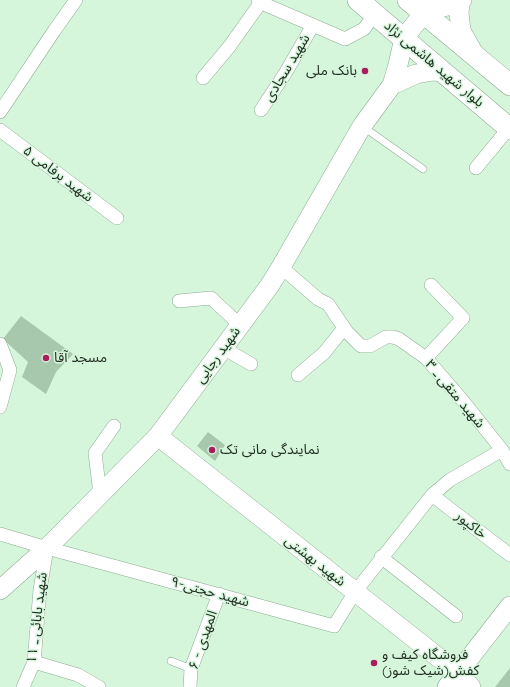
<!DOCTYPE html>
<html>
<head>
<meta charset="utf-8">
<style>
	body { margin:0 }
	canvas { display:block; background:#d5f6db }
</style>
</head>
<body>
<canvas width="510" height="687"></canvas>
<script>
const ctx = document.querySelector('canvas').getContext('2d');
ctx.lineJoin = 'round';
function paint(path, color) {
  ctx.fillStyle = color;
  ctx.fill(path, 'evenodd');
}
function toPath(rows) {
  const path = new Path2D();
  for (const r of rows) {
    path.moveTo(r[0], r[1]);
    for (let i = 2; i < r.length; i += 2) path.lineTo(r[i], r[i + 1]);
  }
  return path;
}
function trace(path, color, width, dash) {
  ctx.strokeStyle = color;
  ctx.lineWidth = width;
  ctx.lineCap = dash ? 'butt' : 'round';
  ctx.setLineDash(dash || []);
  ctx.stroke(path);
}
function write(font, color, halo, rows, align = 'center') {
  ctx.font = font + ' Quicksand,"Noto Sans Arabic",sans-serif';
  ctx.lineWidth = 3;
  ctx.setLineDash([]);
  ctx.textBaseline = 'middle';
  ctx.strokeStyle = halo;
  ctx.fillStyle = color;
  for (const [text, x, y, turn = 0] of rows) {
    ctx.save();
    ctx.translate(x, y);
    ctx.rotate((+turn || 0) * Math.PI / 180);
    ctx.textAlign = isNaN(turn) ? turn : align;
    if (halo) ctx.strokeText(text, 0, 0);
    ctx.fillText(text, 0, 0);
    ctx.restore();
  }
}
const building = toPath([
	[21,316,73,354,56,372,46,394,22,377,28,362,3,339],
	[208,432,225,445,215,461,197,446],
	[510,668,510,687,495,687]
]);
const lane = toPath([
	[362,126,423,169],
	[171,661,191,669]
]);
const street = toPath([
	[258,0,264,4,345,39,364,29,375,14],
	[203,78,229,47,261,2],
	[261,110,286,72,313,25],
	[0,112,54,31,76,0],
	[0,130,117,218],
	[476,168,509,128],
	[281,267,318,299,328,304,347,332,361,346,370,346,386,337,393,337,399,339,426,358,463,401,502,450,510,464],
	[179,301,211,298,240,325],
	[0,344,10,370,0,407],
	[223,348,251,364],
	[426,358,463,318,431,285],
	[298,375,324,353,344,328],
	[100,494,95,453,114,426],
	[432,495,510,555],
	[0,534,47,548,334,626,355,592,432,495,450,480,502,450],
	[381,557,456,616],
	[34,662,78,675,99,687],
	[23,687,34,662,40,590,47,548],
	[190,687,191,669,219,594]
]);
const secondary = toPath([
	[410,0,422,5,439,8,460,3],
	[462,0,460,3,459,13,461,31,473,52],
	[392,85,416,74,433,71,444,72],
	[158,436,458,673,471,687],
	[0,590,47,548,158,436,270,285,281,267,362,126,392,85,398,65,404,38,423,14],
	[447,687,510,606]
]);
const primary = toPath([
	[358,0,510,129],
	[408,0,510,85]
]);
const markers = [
	[365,71,4,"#aa1c5b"],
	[46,358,4,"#aa1c5b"],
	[212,450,4,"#aa1c5b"],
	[374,663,4,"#aa1c5b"]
];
const streetNames = [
	["بلوار شهید هاشمی نژاد",434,64,40],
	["شهید سجادی",287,68,-59],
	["شهید برفامی ۵",58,174,37],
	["شهید رجایی",218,355,-54],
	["شهید متقی ـ ۳",455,394,50],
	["خاکپور",471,525,38],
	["شهید بهشتی",315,561,38],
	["شهید حجتی-۹",210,592,15],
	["شهید بابائی ـ ۱۱",37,618,-83],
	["المهدی - ۶",203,640,-71]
];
const poiNames = [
	["بانک ملی",357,71,"right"],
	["مسجد آقا",54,358],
	["نمایندگی مانی تک",220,450],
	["فروشگاه کیف و",382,655],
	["کفش(شیک شوز)",382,671]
];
paint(building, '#a8c8ae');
trace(lane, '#8dab92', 8);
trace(street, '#8dab92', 14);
trace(secondary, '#8dab92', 20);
trace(primary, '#8dab92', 22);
trace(lane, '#fff', 7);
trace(street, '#fff', 13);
trace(secondary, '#fff', 19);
trace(primary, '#fff', 21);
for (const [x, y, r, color] of markers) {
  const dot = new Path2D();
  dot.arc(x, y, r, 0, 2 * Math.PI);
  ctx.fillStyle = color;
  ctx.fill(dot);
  trace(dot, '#d5f6db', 1.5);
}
write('14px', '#232f25', '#d5f6db', streetNames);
write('14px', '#232f25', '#d5f6db', poiNames, 'left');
</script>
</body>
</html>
